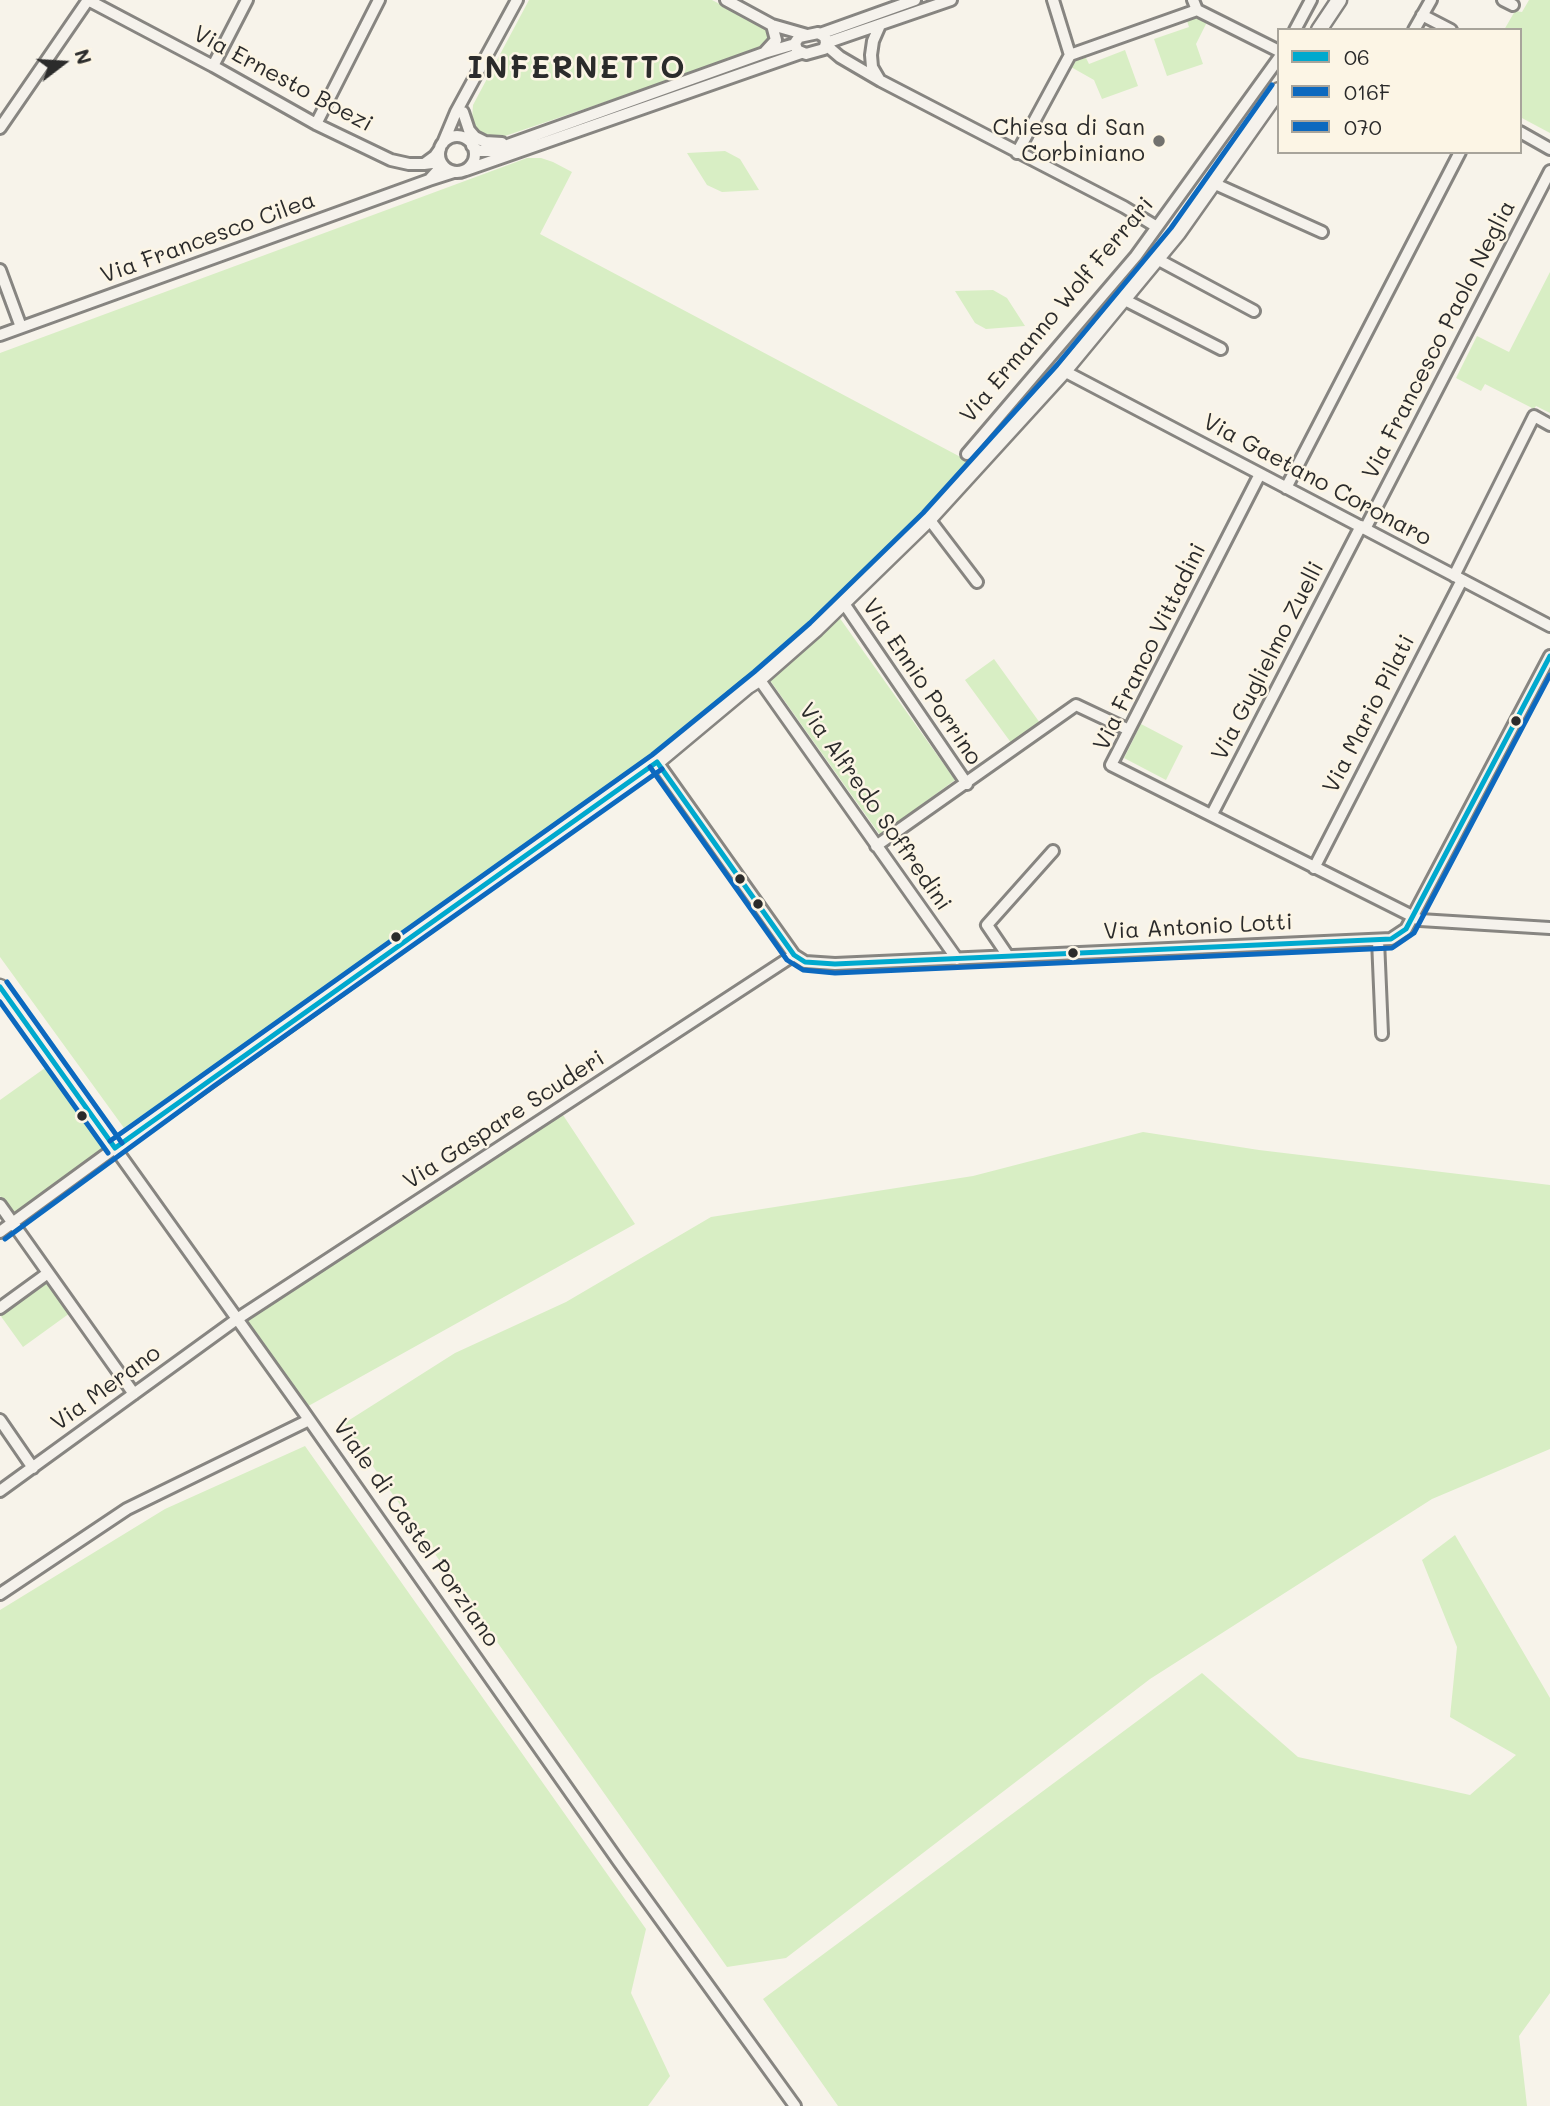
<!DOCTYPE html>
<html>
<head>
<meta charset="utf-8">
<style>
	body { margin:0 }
	#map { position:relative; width:1550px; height:2106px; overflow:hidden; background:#f7f3ea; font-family:Mali,sans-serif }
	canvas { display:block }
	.legend { position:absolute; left:1277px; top:28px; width:245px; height:126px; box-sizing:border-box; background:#fcf5e5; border:2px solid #a8a49b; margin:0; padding:9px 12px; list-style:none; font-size:21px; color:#2b2b2b }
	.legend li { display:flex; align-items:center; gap:14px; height:35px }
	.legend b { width:35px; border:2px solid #a8a49b }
	.north { position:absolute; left:28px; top:28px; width:70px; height:70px; -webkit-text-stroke:5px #fcf5e5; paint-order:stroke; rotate:73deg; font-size:19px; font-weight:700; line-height:28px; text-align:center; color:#2b2b2b }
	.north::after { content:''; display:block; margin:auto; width:24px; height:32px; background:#2b2b2b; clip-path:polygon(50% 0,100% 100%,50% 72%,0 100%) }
</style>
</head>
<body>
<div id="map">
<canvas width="1550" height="2106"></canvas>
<ul class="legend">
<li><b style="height:9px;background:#00a9ce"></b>06</li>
<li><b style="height:9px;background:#0c69bf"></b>016F</li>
<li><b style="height:9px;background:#0c69bf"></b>070</li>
</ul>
<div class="north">N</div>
</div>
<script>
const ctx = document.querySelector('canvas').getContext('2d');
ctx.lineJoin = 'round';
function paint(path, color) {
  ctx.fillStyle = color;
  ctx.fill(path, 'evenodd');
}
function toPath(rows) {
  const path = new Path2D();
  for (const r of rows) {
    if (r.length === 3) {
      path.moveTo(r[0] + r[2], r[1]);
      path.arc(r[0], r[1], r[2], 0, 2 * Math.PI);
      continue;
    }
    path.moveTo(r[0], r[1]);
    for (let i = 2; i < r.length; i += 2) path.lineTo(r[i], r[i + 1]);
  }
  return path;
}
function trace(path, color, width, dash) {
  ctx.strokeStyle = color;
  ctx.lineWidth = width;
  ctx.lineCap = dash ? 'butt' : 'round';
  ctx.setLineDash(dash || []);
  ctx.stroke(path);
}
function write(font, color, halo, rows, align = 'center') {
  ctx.font = font + ' Mali,sans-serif';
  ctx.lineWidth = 5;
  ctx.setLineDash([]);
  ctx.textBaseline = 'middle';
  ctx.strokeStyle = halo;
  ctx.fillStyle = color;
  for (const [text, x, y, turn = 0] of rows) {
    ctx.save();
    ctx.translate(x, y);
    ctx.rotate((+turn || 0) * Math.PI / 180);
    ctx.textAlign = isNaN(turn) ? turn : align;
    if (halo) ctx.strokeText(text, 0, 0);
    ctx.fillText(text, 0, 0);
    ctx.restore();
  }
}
const green = toPath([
	[529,0,712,0,762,26,767,30,768,39,764,48,505,136,490,138,476,129,472,120,473,105],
	[1529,0,1550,0,1550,133,1520,117,1520,30,1504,30,1515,11,1522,12],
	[1196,16,1207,22,1196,44,1203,64,1167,76,1154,39,1189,27,1186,18],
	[1125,50,1138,86,1102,99,1094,80,1071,67,1076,61,1085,56,1089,64],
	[725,151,740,159,759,190,722,192,707,185,687,153],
	[527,158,541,158,553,162,572,172,540,234,970,462,892,546,804,628,657,751,585,806,124,1128,0,957,0,353],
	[1550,272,1550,413,1536,406,1534,409,1485,384,1481,391,1456,378,1477,336,1509,352],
	[993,290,1007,298,1025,326,986,329,975,323,955,291],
	[839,617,955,780,880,835,769,679],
	[994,659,1040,723,1012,744,965,680],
	[1141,724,1183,746,1166,780,1124,758],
	[45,1068,103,1149,13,1214,0,1196,0,1100],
	[559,1109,635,1224,303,1409,237,1319],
	[1143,1132,1259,1150,1550,1185,1550,1449,1432,1499,1150,1679,786,1958,727,1967,343,1424,455,1353,566,1302,711,1217,973,1176],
	[47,1281,70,1313,23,1347,0,1315],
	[305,1446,646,1929,631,1993,670,2076,648,2106,0,2106,0,1610,165,1509],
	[1455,1535,1550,1698,1550,1993,1519,2036,1527,2106,838,2106,763,1999,1202,1673,1298,1757,1470,1795,1516,1755,1450,1717,1457,1647,1422,1560]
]);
const minor = toPath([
	[88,0,213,66,316,124,391,160,409,164,424,164],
	[726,0,772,25,807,35],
	[1193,0,1197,10,1279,51],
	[1503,0,1513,5],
	[1422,15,1451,30],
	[1295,30,1311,0],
	[1414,30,1431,0],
	[818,33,825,37,826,43,824,49,806,54,797,50,795,43,799,37,818,33],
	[820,34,915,0],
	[826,43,951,0],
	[826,45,840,57,881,81,1124,207,1157,227],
	[765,52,776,40,772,25],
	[1070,55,1197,10],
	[213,66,247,0],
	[879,79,872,67,871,55,873,41,880,25],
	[463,112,469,130,475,137,485,142,502,143],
	[316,124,379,0],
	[0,128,88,0],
	[1520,132,1550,149],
	[457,154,18],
	[443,143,456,112,517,0],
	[472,146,479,151,491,151,764,53,795,44],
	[440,149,435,156,424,164,440,162,438,170,429,180,454,172],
	[1017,153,1070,55,1053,0],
	[466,170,801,53],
	[1213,183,1322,232],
	[1157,259,1254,311],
	[0,270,21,327],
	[1123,299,1221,349],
	[0,335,429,180],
	[1064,371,1550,626],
	[967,454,1136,256,1279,58],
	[1260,474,1111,765,1420,920,1550,928],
	[1286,488,1460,152],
	[929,519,977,582],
	[1365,529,1550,171],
	[1454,576,1534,416,1550,425],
	[843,602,967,784],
	[759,679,957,959],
	[657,762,794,955,805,962,835,964,1391,939,1406,929,1413,916,1550,656],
	[1212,814,1361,526],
	[876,846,1076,705,1129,730],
	[1314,868,1462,580],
	[1378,940,1382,1034],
	[1008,956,987,925,1053,851],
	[0,1205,134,1394],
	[0,1232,115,1148,303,1411,619,1862,795,2106],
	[0,1308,48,1273],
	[0,1420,33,1468],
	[0,1491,237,1319,794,955],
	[0,1594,127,1509,309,1420]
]);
const tertiary = toPath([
	[1319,30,1339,0],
	[0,987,115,1148,657,762,748,686,759,679,816,629,929,519,1064,371,1178,233,1279,90]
]);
const bus1 = toPath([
	[657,762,794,955,805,962,835,964,1391,939,1406,929,1550,656],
	[0,987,115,1148],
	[115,1148,657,762]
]);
const bus2 = toPath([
	[650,767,787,960,803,970,835,973,1392,948,1414,933,1550,675],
	[0,1002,108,1153],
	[5,1239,214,1086,662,769]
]);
const bus3 = toPath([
	[7,982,122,1143],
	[110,1141,652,755,754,672,810,623,923,513,1057,365,1171,228,1272,85]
]);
const markers = [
	[1159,141,7,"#72716e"],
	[1516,721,6,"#2b2b2b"],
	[740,879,6,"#2b2b2b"],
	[758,904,6,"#2b2b2b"],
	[396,937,6,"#2b2b2b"],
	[1073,953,6,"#2b2b2b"],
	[82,1116,6,"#2b2b2b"]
];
const streetNames = [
	["Via Ernesto Boezi",283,79,28],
	["Via Francesco Cilea",208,238,-20],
	["Via Ermanno Wolf Ferrari",1057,310,-50],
	["Via Francesco Paolo Neglia",1439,340,-63],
	["Via Gaetano Coronaro",1317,480,28],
	["Via Franco Vittadini",1150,647,-64],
	["Via Guglielmo Zuelli",1268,661,-63],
	["Via Ennio Porrino",922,682,56],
	["Via Mario Pilati",1369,714,-63],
	["Via Alfredo Soffredini",875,807,55],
	["Via Antonio Lotti",1198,927,-3],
	["Via Gaspare Scuderi",504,1120,-33],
	["Via Merano",106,1388,-36],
	["Viale di Castel Porziano",416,1533,55]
];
const poiNames = [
	["Chiesa di San",1145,128],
	["Corbiniano",1145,154]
];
const districtNames = [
	["INFERNETTO",577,69]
];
paint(green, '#d8eec4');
trace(minor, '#878581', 16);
trace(tertiary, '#878581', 19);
trace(minor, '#f5f2ec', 10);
trace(tertiary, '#f5f2ec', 14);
trace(bus1, '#00a9ce', 5);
trace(bus2, '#0c69bf', 5);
trace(bus3, '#0c69bf', 5);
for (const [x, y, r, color] of markers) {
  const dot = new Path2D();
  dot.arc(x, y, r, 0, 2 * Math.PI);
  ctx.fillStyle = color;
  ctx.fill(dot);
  trace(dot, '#fcf5e5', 2.5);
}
write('23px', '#2b2b2b', '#fcf5e5', streetNames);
write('23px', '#2b2b2b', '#fcf5e5', poiNames, 'right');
ctx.letterSpacing = '2px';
write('bold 30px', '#2b2b2b', '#fcf5e5', districtNames);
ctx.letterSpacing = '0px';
</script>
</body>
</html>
